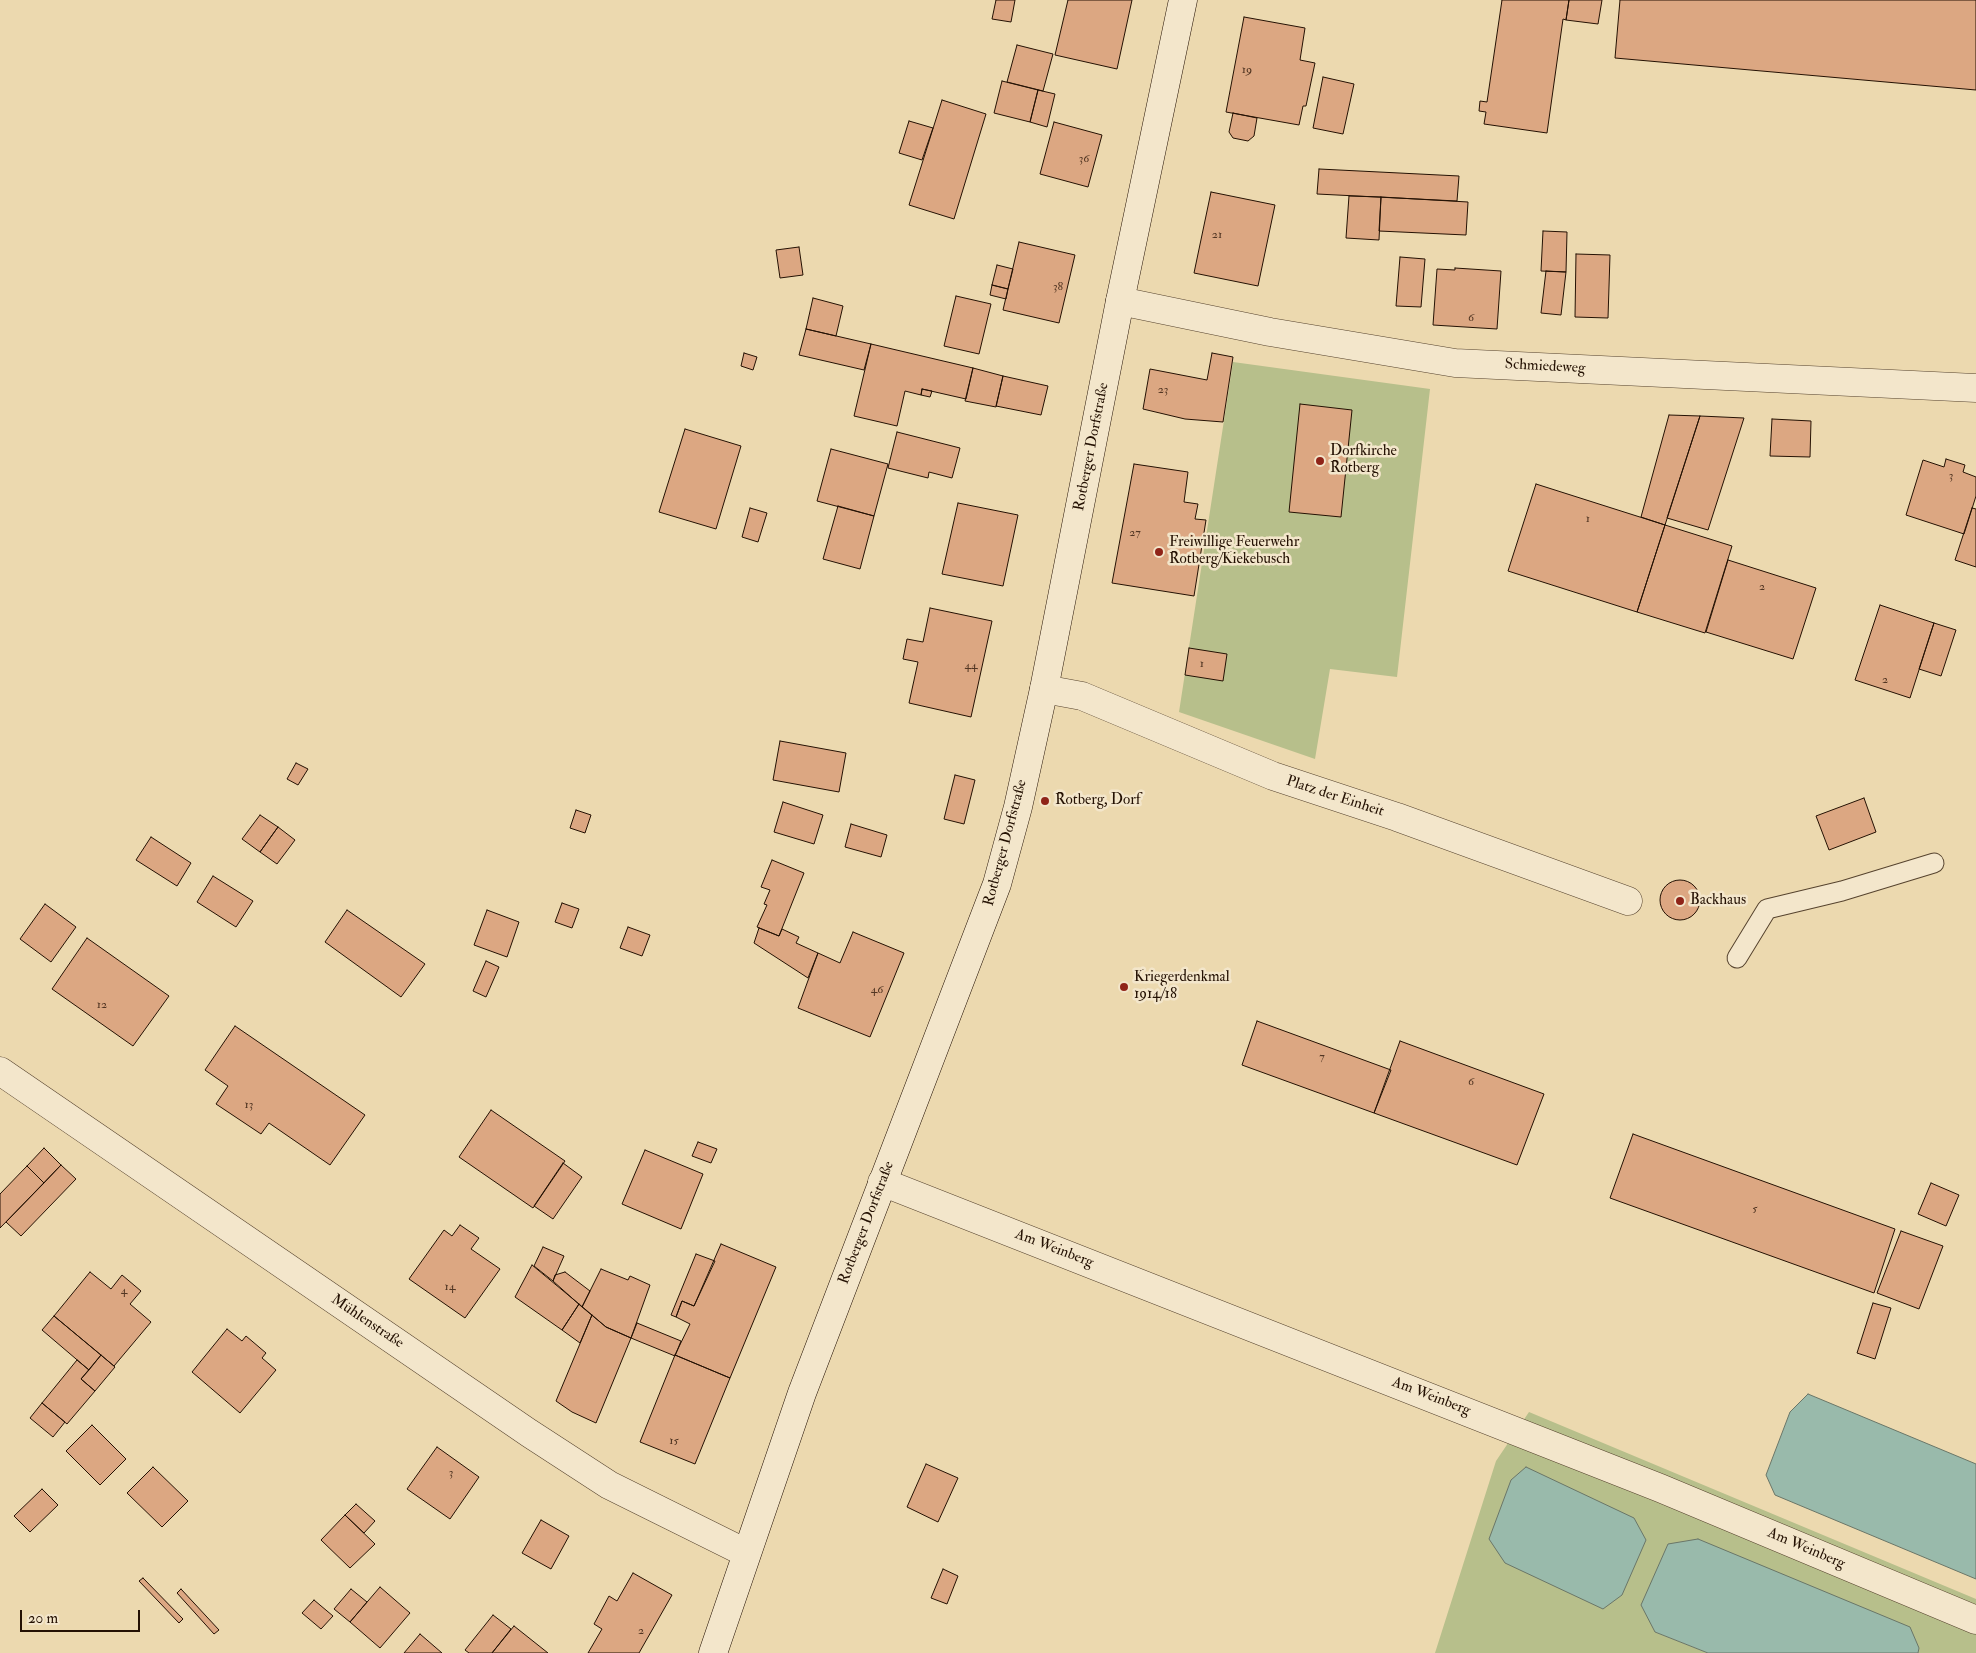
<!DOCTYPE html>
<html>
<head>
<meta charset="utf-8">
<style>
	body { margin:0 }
	#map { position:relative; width:1976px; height:1653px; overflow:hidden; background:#ecd9af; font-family:"IM FELL Double Pica",serif }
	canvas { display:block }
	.scale { position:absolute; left:20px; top:1610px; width:120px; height:22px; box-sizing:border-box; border:2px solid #241103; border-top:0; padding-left:6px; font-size:15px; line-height:18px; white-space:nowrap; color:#241103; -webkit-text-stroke:4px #f3e6cb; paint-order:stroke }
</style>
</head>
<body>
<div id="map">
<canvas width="1976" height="1653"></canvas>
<div class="scale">20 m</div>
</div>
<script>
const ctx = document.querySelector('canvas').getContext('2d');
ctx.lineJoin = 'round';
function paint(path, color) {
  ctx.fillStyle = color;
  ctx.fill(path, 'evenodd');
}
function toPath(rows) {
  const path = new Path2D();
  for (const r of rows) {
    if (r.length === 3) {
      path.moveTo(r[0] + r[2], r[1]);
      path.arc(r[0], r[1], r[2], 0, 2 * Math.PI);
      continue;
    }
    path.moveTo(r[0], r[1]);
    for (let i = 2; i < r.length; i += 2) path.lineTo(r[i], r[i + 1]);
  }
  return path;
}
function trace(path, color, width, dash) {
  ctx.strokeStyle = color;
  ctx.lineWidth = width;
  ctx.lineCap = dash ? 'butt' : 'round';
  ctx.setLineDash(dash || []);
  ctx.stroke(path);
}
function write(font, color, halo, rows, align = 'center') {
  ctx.font = font + ' "IM FELL Double Pica",serif';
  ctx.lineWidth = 5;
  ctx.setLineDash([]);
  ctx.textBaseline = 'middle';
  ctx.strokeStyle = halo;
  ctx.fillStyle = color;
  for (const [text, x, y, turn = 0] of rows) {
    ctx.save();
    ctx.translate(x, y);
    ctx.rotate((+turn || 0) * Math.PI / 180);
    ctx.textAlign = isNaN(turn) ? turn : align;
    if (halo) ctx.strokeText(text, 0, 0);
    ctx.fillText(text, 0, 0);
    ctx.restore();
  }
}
const green = toPath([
	[1233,362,1430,389,1397,677,1330,669,1315,759,1179,712],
	[1529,1412,1976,1599,1976,1653,1918,1653,1919,1648,1655,1632,1708,1653,1435,1653,1496,1461]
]);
const water = toPath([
	[1808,1394,1976,1464,1976,1579,1775,1495,1766,1475,1790,1412,1808,1394],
	[1526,1467,1634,1518,1646,1540,1622,1595,1603,1609,1505,1563,1489,1539,1511,1480,1526,1467],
	[1698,1539,1910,1627,1919,1648,1918,1653,1708,1653,1655,1632,1641,1605,1668,1544,1698,1539]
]);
const building = toPath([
	[996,0,1015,0,1011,22,992,19,996,0],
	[1068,0,1132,0,1117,69,1055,55,1068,0],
	[1502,0,1569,0,1566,20,1563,19,1547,133,1484,124,1486,112,1479,111,1480,101,1487,102,1502,0],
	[1569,0,1602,0,1598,24,1566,20,1569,0],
	[1620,0,1976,0,1976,90,1615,58,1620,0],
	[1244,17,1305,28,1300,60,1315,63,1306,106,1303,106,1299,125,1226,112,1244,17],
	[1017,45,1053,54,1043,91,1007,82,1017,45],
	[1323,77,1354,84,1343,134,1313,128,1323,77],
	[1002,81,1038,90,1030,122,994,113,1002,81],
	[1038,90,1055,94,1047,127,1030,122,1038,90],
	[942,100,986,114,954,219,909,205,942,100],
	[1233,113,1257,118,1254,136,1248,141,1233,138,1229,132,1233,113],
	[909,121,933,128,922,160,899,153,909,121],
	[1054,122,1102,135,1088,187,1040,174,1054,122],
	[1319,169,1459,176,1457,201,1317,194,1319,169],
	[1211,192,1275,205,1258,286,1194,273,1211,192],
	[1349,196,1381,197,1379,240,1346,238,1349,196],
	[1381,197,1468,202,1466,235,1379,231,1381,197],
	[1543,231,1567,232,1566,272,1541,271,1543,231],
	[1019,242,1075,255,1059,323,1003,310,1019,242],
	[799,247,803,275,780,278,776,250,799,247],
	[1576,254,1610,255,1608,318,1575,317,1576,254],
	[1400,257,1425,259,1421,307,1396,306,1400,257],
	[997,265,1013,269,1008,289,992,285,997,265],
	[1455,268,1501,271,1497,329,1433,325,1437,269,1455,270,1455,268],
	[1546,271,1566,272,1561,315,1541,313,1546,271],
	[992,285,1008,289,1006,299,990,295,992,285],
	[956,296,991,304,979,354,944,346,956,296],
	[813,298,843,306,836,336,806,329,813,298],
	[806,329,871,344,864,370,799,355,806,329],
	[871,344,973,368,966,399,922,389,921,395,905,391,897,426,854,416,871,344],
	[744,353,757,357,753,370,741,366,744,353],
	[1212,353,1233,357,1223,422,1185,419,1143,409,1150,369,1207,380,1212,353],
	[973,368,1003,376,996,407,965,401,973,368],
	[1003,376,1048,386,1041,415,996,406,1003,376],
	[922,389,932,391,930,397,921,395,922,389],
	[1300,404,1352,410,1341,517,1289,512,1300,404],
	[1669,415,1700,416,1665,525,1641,517,1669,415],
	[1700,416,1744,418,1708,530,1667,518,1700,416],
	[1772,419,1811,421,1810,457,1770,456,1772,419],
	[685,429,741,446,716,529,659,512,685,429],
	[897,432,960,448,952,478,929,472,928,478,888,468,897,432],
	[831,449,888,464,874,516,817,501,831,449],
	[1946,459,1965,465,1963,472,1976,477,1976,496,1964,534,1906,515,1923,460,1944,467,1946,459],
	[1134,464,1188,472,1184,502,1198,504,1195,519,1206,520,1194,596,1112,583,1134,464],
	[1536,484,1665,525,1637,612,1508,571,1536,484],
	[958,503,1018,515,1003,586,942,574,958,503],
	[838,506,874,516,860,569,823,559,838,506],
	[750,508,767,513,758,542,742,537,750,508],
	[1972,508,1976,509,1976,567,1955,560,1972,508],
	[1665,525,1732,546,1705,633,1637,612,1665,525],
	[1728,560,1816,588,1793,659,1706,632,1728,560],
	[1880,605,1934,623,1910,698,1855,680,1880,605],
	[930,608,992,621,971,717,909,703,918,662,903,659,907,639,923,642,930,608],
	[1934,623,1956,630,1941,676,1919,669,1934,623],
	[1189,648,1227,654,1223,681,1185,675,1189,648],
	[780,741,846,753,839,792,773,780,780,741],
	[296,763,308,769,298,785,287,779,296,763],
	[955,775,975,780,964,824,944,819,955,775],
	[1864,798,1876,832,1829,850,1816,816,1864,798],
	[783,802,823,815,814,844,774,832,783,802],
	[576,810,591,815,585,833,570,828,576,810],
	[260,815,278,827,260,852,242,839,260,815],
	[851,824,887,835,881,857,845,847,851,824],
	[278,827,295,840,277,864,260,852,278,827],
	[151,837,191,863,177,886,136,860,151,837],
	[772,860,804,873,779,936,757,927,767,905,764,904,770,890,761,887,772,860],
	[213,876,253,901,236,927,197,902,213,876],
	[1680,900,20],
	[562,903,579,909,572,928,555,922,562,903],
	[45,904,76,927,51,962,20,939,45,904],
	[347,910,425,964,401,997,325,942,347,910],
	[487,910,519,922,507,957,474,945,487,910],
	[628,927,650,935,642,956,620,948,628,927],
	[759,928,779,936,782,929,799,937,796,943,818,953,808,978,754,943,759,928],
	[853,932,904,953,870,1037,798,1008,818,953,840,963,853,932],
	[87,938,169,996,133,1046,52,989,87,938],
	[486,961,499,967,486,997,473,991,486,961],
	[1257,1021,1391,1070,1374,1113,1242,1065,1257,1021],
	[235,1026,365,1115,330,1165,269,1123,261,1134,216,1104,228,1086,205,1070,235,1026],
	[1400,1041,1544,1094,1517,1165,1374,1113,1400,1041],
	[491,1110,565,1161,533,1208,459,1157,491,1110],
	[1633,1134,1895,1229,1874,1293,1610,1198,1633,1134],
	[698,1142,717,1149,711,1163,692,1156,698,1142],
	[44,1148,61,1165,44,1183,27,1166,44,1148],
	[645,1150,703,1174,681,1229,622,1204,645,1150],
	[563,1163,582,1177,553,1219,534,1206,563,1163],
	[61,1165,76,1179,21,1236,6,1222,61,1165],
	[27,1166,44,1183,0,1228,0,1194,27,1166],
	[1931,1183,1959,1195,1946,1226,1918,1214,1931,1183],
	[460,1225,479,1238,471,1249,500,1269,465,1318,409,1279,444,1230,452,1236,460,1225],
	[1901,1231,1943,1246,1919,1309,1877,1293,1901,1231],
	[721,1244,776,1267,730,1378,675,1355,690,1324,676,1317,682,1301,694,1306,721,1244],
	[543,1247,564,1256,553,1281,534,1266,543,1247],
	[696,1254,715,1261,694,1306,682,1301,676,1317,671,1315,696,1254],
	[532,1265,579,1304,562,1330,515,1297,532,1265],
	[601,1269,628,1280,630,1276,650,1285,631,1338,606,1327,582,1307,601,1269],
	[90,1272,111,1289,122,1275,141,1291,130,1304,151,1322,114,1366,54,1316,90,1272],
	[565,1272,590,1291,582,1307,553,1281,555,1275,565,1272],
	[1873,1303,1891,1308,1875,1359,1857,1353,1873,1303],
	[579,1304,592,1315,580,1343,562,1330,579,1304],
	[592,1315,606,1327,631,1338,596,1423,572,1412,556,1401,592,1315],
	[54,1316,101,1355,89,1370,42,1330,54,1316],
	[637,1323,681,1341,675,1356,631,1338,637,1323],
	[227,1329,242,1341,246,1336,266,1353,262,1358,276,1370,240,1413,192,1372,227,1329],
	[101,1355,115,1367,95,1391,81,1379,101,1355],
	[675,1355,730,1378,695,1464,640,1442,675,1355],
	[77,1360,89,1370,81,1379,95,1391,67,1424,42,1403,77,1360],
	[42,1403,65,1422,53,1437,30,1418,42,1403],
	[92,1425,126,1459,100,1485,66,1451,92,1425],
	[437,1447,479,1477,450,1519,407,1489,437,1447],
	[926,1464,958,1478,938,1522,907,1507,926,1464],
	[153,1467,188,1501,162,1527,127,1493,153,1467],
	[42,1489,58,1505,30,1532,14,1516,42,1489],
	[356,1504,375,1521,364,1533,345,1515,356,1504],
	[345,1515,375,1544,350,1568,321,1540,345,1515],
	[541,1520,569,1536,551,1569,522,1553,541,1520],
	[943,1569,958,1576,947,1604,931,1598,943,1569],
	[633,1573,672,1595,639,1653,588,1653,602,1629,594,1624,609,1596,617,1601,633,1573],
	[143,1578,183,1619,179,1623,139,1581,143,1578],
	[380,1587,410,1613,380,1648,350,1622,380,1587],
	[181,1589,219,1630,214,1634,177,1593,181,1589],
	[351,1589,367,1602,350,1622,334,1609,351,1589],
	[314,1600,333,1616,321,1629,302,1613,314,1600],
	[493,1615,511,1629,492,1653,469,1653,465,1650,493,1615],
	[514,1626,548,1653,492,1653,514,1626],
	[420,1634,442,1653,404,1653,420,1634]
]);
const service = toPath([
	[1737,958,1767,909,1842,891,1934,863]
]);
const minor = toPath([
	[1120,301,1270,332,1455,363,1976,388],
	[1044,689,1082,696,1273,776,1397,817,1628,901],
	[0,1071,529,1433,609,1485,746,1553],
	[882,1182,1660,1488,1976,1620]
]);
const secondary = toPath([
	[713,1653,802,1393,997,884,1018,807,1044,689,1120,301,1183,0]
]);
const markers = [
	[1320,461,5,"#8f2418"],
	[1159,552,5,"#8f2418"],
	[1045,801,5,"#8f2418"],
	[1680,901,5,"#8f2418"],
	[1124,987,5,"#8f2418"]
];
const numberNames = [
	["19",1247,70],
	["36",1084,159],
	["21",1217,235],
	["38",1058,287],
	["6",1471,318],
	["23",1163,390],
	["3",1951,476],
	["1",1588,519],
	["27",1135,533],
	["2",1762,587],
	["1",1202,664],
	["44",971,666],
	["2",1885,680],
	["46",877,990],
	["12",102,1005],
	["7",1322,1057],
	["6",1471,1082],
	["13",249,1105],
	["5",1755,1209],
	["14",450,1287],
	["4",124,1291],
	["15",674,1441],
	["3",451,1473],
	["2",641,1631]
];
const streetNames = [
	["Schmiedeweg",1545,367,3],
	["Rotberger Dorfstraße",1092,447,-79],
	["Platz der Einheit",1335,797,18],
	["Rotberger Dorfstraße",1006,843,-75],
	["Rotberger Dorfstraße",867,1223,-69],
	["Am Weinberg",1054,1249,21],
	["Mühlenstraße",367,1322,34],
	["Am Weinberg",1431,1397,21],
	["Am Weinberg",1806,1549,23]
];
const poiNames = [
	["Dorfkirche",1330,452],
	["Rotberg",1330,469],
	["Freiwillige Feuerwehr",1169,543],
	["Rotberg/Kiekebusch",1169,560],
	["Rotberg, Dorf",1055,801],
	["Backhaus",1690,901],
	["Kriegerdenkmal",1134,978],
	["1914/18",1134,995]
];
paint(green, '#b7bf8b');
paint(water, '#99baab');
trace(water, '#6a7668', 1);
paint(building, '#dca782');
trace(building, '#241103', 1);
trace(service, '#56432e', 21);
trace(minor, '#56432e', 29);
trace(secondary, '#241103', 29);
trace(service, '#f3e6cb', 19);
trace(minor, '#f3e6cb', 28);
trace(secondary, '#f3e6cb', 28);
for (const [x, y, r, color] of markers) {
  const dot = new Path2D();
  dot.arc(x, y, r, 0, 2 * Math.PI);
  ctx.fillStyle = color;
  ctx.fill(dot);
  trace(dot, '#f3e6cb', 2);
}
write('12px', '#523623', null, numberNames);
write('15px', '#241103', '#f3e6cb', streetNames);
write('15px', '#241103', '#f3e6cb', poiNames, 'left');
</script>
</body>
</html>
